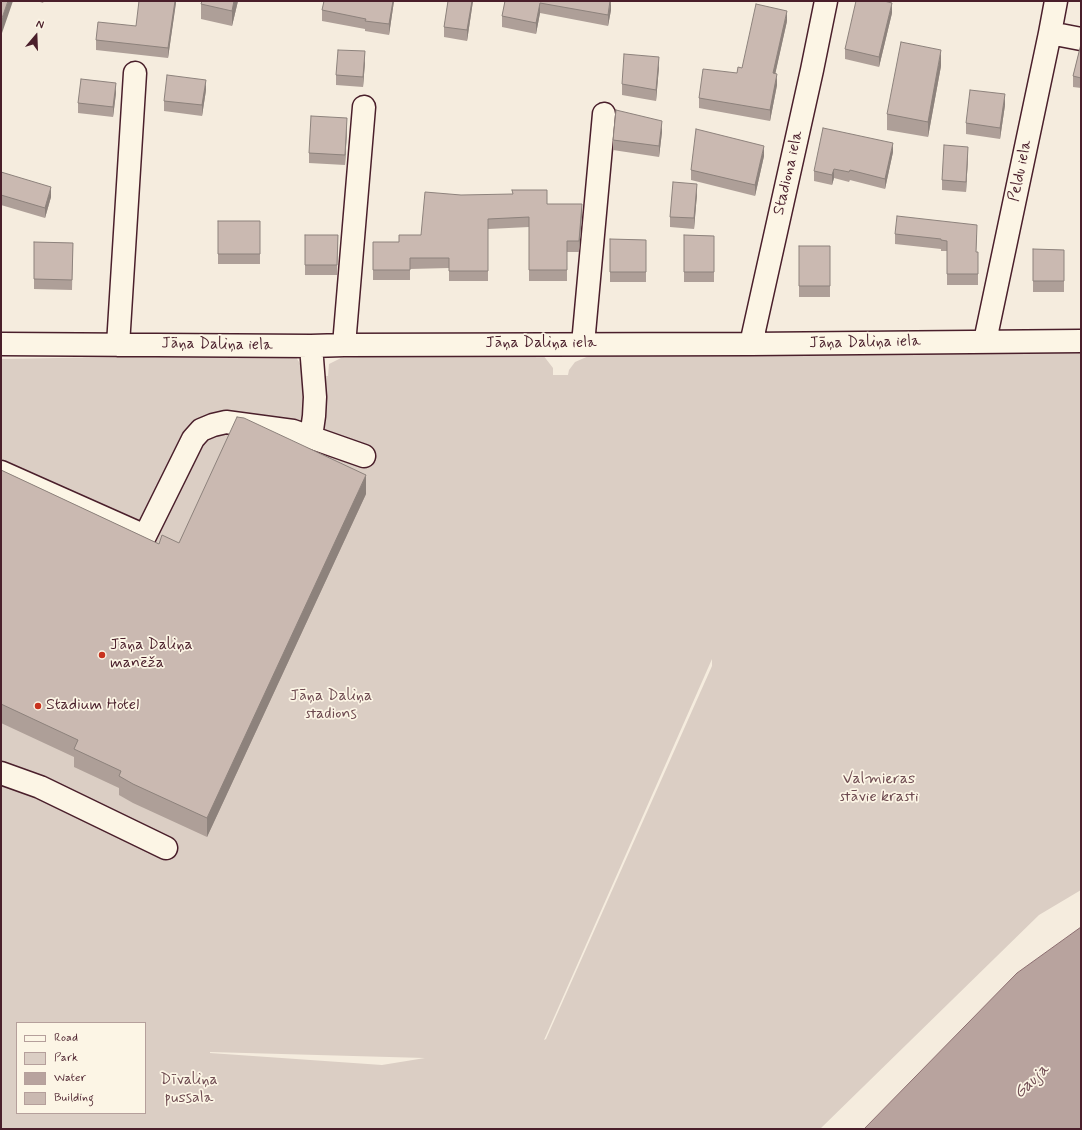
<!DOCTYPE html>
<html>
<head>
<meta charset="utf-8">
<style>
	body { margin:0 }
	#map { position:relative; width:1082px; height:1130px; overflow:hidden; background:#f5ecde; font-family:Mynerve,sans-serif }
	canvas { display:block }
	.frame { position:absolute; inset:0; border:2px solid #4a1f2b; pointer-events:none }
	.legend { position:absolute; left:16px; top:1022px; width:130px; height:92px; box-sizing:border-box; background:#fcf5e5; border:1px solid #b59f9b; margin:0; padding:5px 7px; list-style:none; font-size:12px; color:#4a1f2b }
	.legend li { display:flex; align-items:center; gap:8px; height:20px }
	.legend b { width:20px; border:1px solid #b59f9b }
	.north { position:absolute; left:16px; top:16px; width:40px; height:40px; -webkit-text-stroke:3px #fcf5e5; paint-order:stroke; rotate:19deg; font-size:11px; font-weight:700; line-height:16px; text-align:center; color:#4a1f2b }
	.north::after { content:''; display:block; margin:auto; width:14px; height:18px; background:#4a1f2b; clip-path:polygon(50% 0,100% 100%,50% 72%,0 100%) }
</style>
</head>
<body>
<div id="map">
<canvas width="1082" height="1130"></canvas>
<div class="frame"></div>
<ul class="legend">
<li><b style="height:5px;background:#fcf5e5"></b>Road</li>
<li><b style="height:11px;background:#dbcec4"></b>Park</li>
<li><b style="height:11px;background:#b8a39e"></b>Water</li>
<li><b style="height:11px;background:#cab9b1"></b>Building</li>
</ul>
<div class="north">N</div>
</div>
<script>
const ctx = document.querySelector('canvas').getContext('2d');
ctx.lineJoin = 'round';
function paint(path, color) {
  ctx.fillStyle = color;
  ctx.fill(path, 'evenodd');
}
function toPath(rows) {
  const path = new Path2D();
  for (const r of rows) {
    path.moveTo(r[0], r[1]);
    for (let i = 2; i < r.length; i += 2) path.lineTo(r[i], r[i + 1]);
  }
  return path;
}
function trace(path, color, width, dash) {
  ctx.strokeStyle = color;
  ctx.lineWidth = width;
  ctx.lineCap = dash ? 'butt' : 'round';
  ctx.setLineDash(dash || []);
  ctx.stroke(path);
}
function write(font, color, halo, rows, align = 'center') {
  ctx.font = font + ' Mynerve,sans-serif';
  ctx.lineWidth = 3.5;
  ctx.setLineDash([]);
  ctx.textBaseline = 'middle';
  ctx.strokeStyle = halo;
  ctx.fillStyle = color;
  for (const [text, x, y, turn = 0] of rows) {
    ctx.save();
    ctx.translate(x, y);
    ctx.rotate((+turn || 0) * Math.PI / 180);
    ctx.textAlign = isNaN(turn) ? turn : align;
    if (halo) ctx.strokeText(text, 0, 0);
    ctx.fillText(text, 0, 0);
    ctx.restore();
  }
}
const green = toPath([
	[1081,341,1081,890,1039,915,820,1129,1,1129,1,359,115,357,268,356,296,357,305,372,305,376,328,376,329,364,341,358,392,355,543,355,553,368,553,375,568,375,569,370,575,362,591,355,672,356,850,354,855,344],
	[712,659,712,666,546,1039,544,1040],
	[17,1023,145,1023,145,1113,17,1113],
	[210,1053,210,1052,425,1058,382,1065]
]);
const water = toPath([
	[1081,927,1081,1129,864,1129,1017,973,1081,927]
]);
const minor = toPath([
	[1050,33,1081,39],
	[985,341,1050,33,1056,1],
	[1,344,311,346,344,345,751,344,1081,341],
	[583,344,604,114],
	[751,344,812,70,826,1],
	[118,345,135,73],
	[344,345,364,107],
	[311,346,315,397,314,416,311,437],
	[1,472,145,536,193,439,201,430,213,425,226,422,293,431,364,456],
	[1,773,40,787,166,848]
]);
const wall = toPath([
	[37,1,44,1,43,3],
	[176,1,168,58,96,50,96,40,136,26],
	[238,1,232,26,201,19,201,4],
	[324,1,394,1,389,35,365,31,365,29,322,21,322,10],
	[448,1,473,1,467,41,444,37,444,27],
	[505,1,611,1,611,10,608,26,540,13,536,34,502,27,502,16],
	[892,13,879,67,845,59,845,49],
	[787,21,775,74,777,85,770,121,699,108,699,98,737,73],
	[1081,44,1081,88,1073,87,1073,76],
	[365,62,363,87,336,85,336,75],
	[941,66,928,137,887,130,887,114],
	[659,67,656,101,622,95,622,84],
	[206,90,202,116,164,111,164,101],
	[116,93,113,117,78,113,78,103],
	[1005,105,1000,139,966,134,966,123],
	[347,129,345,165,309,163,309,153],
	[662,132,659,157,613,150,613,140],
	[893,152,885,189,850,180,849,182,834,178,832,185,814,181,814,171],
	[764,156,755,196,691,180,691,170],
	[968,157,966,192,942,190,942,180],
	[1,172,51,197,45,218,1,205],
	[697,194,694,229,670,227,670,217],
	[547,204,582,214,579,252,567,252,567,281,529,281,529,227,488,229,488,281,449,281,449,268,410,269,410,280,373,280,373,242,399,242,421,235],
	[218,221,260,221,260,264,218,264],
	[895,234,977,235,976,252,978,252,978,285,947,285,947,251,941,251,941,249,895,244],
	[305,235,338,235,337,275,305,275],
	[684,235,714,236,714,282,684,282],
	[610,239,646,240,646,282,610,282],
	[34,242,73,243,72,290,34,289],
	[799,246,830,246,830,297,799,297],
	[1033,249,1064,250,1064,292,1033,292],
	[1,470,159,544,179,543,366,494,207,837,133,803,119,795,119,788,74,767,74,757,1,723]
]);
const shadedWall = toPath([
	[8,1,13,1,1,36,1,21],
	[175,1,176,1,176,3,168,58,168,48],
	[234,1,238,1,232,26,232,11],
	[393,1,394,1,389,35,389,24],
	[472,1,473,1,467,41,467,30],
	[611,1,611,10,608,26,608,15],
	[540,3,540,13,536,34,536,23],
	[892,3,892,13,879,67,879,57],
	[787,11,787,21,773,84,773,73],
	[941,50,941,66,928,137,928,122],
	[365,51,365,62,363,87,363,77],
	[659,57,659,67,656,101,656,90],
	[777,74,777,85,770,121,770,110],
	[206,80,206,90,202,116,202,105],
	[116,83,116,93,113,117,113,107],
	[1005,94,1005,105,1000,139,1000,128],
	[347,118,347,129,345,165,345,155],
	[662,121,662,132,659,157,659,146],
	[893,143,893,152,885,189,885,179],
	[764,146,764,156,755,196,755,185],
	[968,147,968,157,966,192,966,182],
	[834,169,834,178,832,185,832,175],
	[697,184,697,194,694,229,694,218],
	[51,187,51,197,45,218,45,208],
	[582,204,582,214,579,252,579,241],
	[366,475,366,494,207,837,207,818]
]);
const building = toPath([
	[1,1,8,1,1,21,1,1],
	[139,1,175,1,168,48,96,40,98,22,136,26,139,1],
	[202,1,234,1,232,11,201,4,202,1],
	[324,1,393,1,389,24,365,21,366,19,322,10,324,1],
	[448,1,472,1,467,30,444,27,448,1],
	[505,1,610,1,608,15,540,3,536,23,502,16,505,1],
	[856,1,884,1,892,3,879,57,845,49,856,1],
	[756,4,787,11,773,73,777,74,770,110,699,98,703,69,737,73,738,67,742,68,756,4],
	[901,42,941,50,928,122,887,114,901,42],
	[1081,44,1081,78,1073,76,1081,44],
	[338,50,365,51,363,77,336,75,338,50],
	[624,54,659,57,656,90,622,84,624,54],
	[167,75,206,80,202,105,164,101,167,75],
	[81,79,116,83,113,107,78,103,81,79],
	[970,90,1005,94,1000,128,966,123,970,90],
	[616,110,662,121,659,146,613,140,616,110],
	[311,116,347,118,345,155,309,153,311,116],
	[823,128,893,143,885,179,850,170,849,172,834,169,832,175,814,171,823,128],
	[696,129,764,146,755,185,691,170,696,129],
	[944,145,968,147,966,182,942,180,944,145],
	[1,172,51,187,45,208,1,195,1,172],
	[673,182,697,184,694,218,670,217,673,182],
	[512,190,547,190,547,204,582,204,579,241,567,241,567,270,529,270,529,217,488,219,488,271,449,271,449,258,410,258,410,270,373,270,373,242,399,242,399,235,421,235,425,192,461,195,513,194,512,190],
	[897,216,977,225,976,252,978,252,978,274,947,274,947,241,941,240,941,239,895,234,897,216],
	[218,221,260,221,260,254,218,254,218,221],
	[305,235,338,235,337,265,305,265,305,235],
	[684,235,714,236,714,272,684,272,684,235],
	[610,239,646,240,646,272,610,272,610,239],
	[34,242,73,243,72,280,34,279,34,242],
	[799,246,830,246,830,286,799,286,799,246],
	[1033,249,1064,250,1064,281,1033,281,1033,249],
	[237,417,244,418,366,475,207,818,133,784,119,776,121,771,74,749,78,740,1,704,1,470,159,544,162,535,179,543,237,417]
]);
const markers = [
	[102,655,4,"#c8321e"],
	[38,706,4,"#c8321e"]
];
const streetNames = [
	["Peldu iela",1021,171,-78],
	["Stadiona iela",789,173,-77],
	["Jāņa Daliņa iela",865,343,-1],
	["Jāņa Daliņa iela",541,344],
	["Jāņa Daliņa iela",217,345,1]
];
const poiNames = [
	["Jāņa Daliņa",110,646],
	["manēža",110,664],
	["Stadium Hotel",46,706]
];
const parkNames = [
	["Jāņa Daliņa",331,697],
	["stadions",331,715],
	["Valmieras",879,780],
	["stāvie krasti",879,798],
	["Dīvaliņa",189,1081],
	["pussala",189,1099]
];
const waterNames = [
	["Gauja",1032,1082,-44]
];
paint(green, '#dbcec4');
paint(water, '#b8a39e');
trace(water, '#8c6e70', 1);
trace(minor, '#4a1f2b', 25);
trace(minor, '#fcf5e5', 22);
paint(wall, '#ae9f98');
paint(shadedWall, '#8d827c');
paint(building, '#cab9b1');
trace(building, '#8d827c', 1);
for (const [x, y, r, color] of markers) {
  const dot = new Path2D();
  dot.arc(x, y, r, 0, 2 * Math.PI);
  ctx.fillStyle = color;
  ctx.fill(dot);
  trace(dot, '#fcf5e5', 1.5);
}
write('16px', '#4a1f2b', '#fcf5e5', streetNames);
write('16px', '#4a1f2b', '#fcf5e5', poiNames, 'left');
write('16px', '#6e4b51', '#fcf5e5', parkNames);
write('italic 17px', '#704d53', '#fcf5e5', waterNames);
</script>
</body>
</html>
